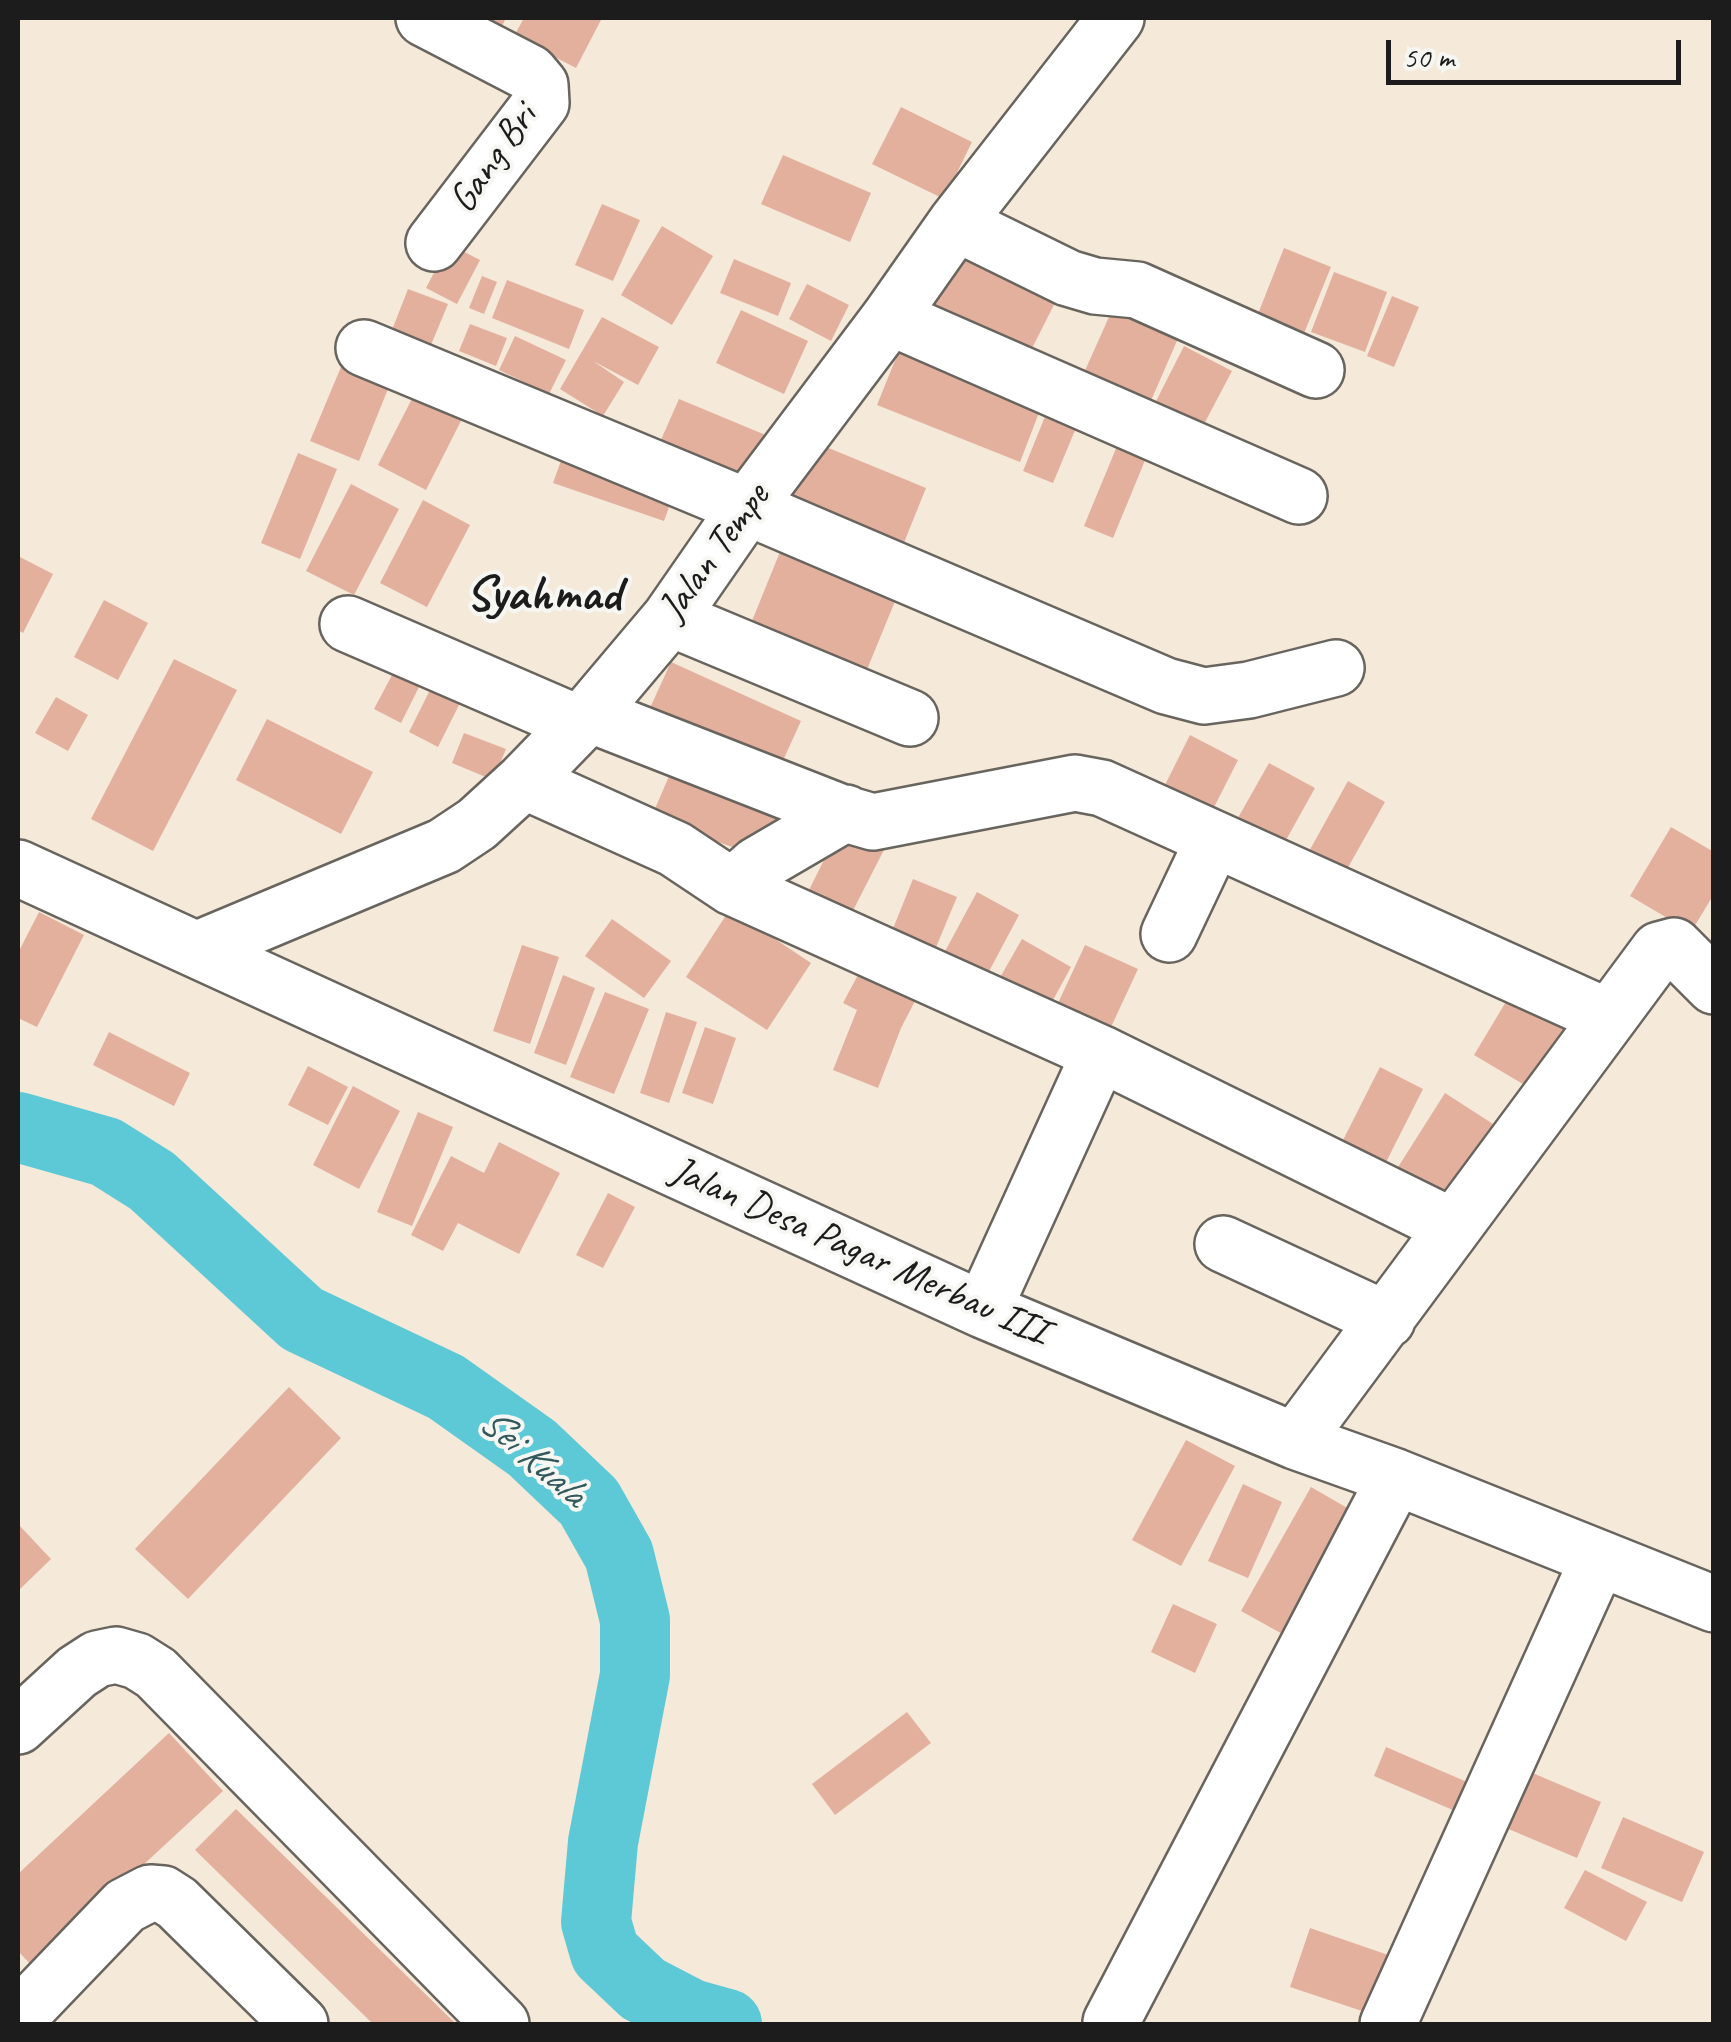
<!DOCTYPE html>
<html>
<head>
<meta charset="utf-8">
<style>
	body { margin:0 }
	#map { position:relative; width:1731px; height:2042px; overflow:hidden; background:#f5e9d9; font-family:Caveat,sans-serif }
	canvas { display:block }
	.frame { position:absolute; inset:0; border:20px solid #1c1c1c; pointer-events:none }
	.scale { position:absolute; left:1386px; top:40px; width:295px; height:45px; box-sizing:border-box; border:5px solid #1c1c1c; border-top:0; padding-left:12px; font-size:30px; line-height:35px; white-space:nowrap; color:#1c1c1c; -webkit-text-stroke:8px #f6f6f2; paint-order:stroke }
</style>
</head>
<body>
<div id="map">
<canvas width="1731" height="2042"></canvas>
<div class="frame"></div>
<div class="scale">50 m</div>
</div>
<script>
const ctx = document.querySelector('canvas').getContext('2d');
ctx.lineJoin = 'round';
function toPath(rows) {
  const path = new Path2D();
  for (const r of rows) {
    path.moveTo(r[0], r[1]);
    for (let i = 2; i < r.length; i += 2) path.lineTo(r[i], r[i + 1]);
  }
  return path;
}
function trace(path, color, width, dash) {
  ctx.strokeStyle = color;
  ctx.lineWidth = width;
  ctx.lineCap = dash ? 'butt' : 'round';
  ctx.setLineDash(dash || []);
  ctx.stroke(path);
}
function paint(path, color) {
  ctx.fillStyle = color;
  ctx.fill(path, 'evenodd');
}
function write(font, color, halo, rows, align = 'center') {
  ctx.font = font + ' Caveat,sans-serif';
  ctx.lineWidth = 8;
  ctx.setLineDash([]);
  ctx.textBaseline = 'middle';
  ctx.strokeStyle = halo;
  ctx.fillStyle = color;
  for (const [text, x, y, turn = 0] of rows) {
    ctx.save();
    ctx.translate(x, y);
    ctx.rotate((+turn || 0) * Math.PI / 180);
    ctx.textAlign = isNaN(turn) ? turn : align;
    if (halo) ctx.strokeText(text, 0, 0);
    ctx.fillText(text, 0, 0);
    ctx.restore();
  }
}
const river = toPath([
	[18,1127,106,1152,152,1181,302,1319,446,1387,532,1448,589,1502,619,1555,635,1620,635,1675,603,1842,596,1922,605,1953,643,1989,691,2014,727,2024]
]);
const building = toPath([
	[471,18,506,18,499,32],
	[524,18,602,18,576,68,514,36],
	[901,107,972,142,944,199,872,164],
	[783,155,871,193,850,242,761,204],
	[602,204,640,220,613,281,575,265],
	[662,226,713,256,672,325,621,295],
	[959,232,1064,285,1020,372,915,318],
	[449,244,480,260,457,304,426,288],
	[1284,248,1331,267,1298,348,1252,329],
	[734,259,791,283,778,316,720,293],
	[1334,272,1387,292,1365,352,1311,332],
	[482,276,497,282,484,314,469,308],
	[507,280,584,310,569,349,492,318],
	[807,284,849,305,831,341,789,319],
	[408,289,448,304,431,345,392,330],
	[1392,296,1419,307,1394,367,1367,356],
	[1117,299,1183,327,1150,403,1083,375],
	[741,310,808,341,784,394,716,363],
	[602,317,659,347,638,385,593,361,624,382,603,416,560,389],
	[470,324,507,338,496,366,459,351],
	[515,336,566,360,549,394,499,370],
	[1184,346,1232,371,1193,445,1146,421],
	[900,348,1042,405,1020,462,877,405],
	[346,355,394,374,359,461,310,441],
	[419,385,467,409,426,490,378,465],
	[679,399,768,436,750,480,660,442],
	[1050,404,1081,416,1053,483,1023,471],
	[568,441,679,479,664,521,553,483],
	[814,442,926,488,897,560,784,514],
	[1117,446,1146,458,1113,538,1084,526],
	[298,453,337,469,300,559,261,543],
	[351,484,399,509,354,595,306,571],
	[423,500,470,525,427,607,380,583],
	[782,547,898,594,859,689,743,643],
	[18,556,53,574,23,633,18,630],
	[104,600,148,623,118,680,74,657],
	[174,659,237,690,153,851,91,819],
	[400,660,426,673,401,723,374,709],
	[671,662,801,721,780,767,650,708],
	[431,688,460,703,438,747,409,732],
	[56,697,88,715,68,751,35,733],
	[267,719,373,772,341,834,236,780],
	[464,733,506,749,493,780,452,763],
	[1190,735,1238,760,1202,831,1154,807],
	[676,760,791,809,782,830,735,848,651,818],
	[1269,763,1315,788,1276,858,1230,832],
	[1348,781,1385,802,1338,885,1302,864],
	[843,822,887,844,841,934,798,912],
	[1671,827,1714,852,1714,894,1691,932,1630,896],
	[913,879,957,897,929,964,886,946],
	[977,892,1019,915,978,992,936,968],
	[730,909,811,963,767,1030,686,977],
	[39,912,84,935,37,1027,18,1018,18,953],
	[612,919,671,961,644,998,585,956],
	[1022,939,1071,967,1040,1024,990,995],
	[522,945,559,957,530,1044,493,1031],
	[1085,945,1138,969,1105,1040,1052,1016],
	[859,973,915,1001,901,1028,878,1088,833,1070,857,1010,843,1003],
	[563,975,595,988,566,1065,534,1053],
	[1516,985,1585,1026,1543,1096,1474,1055],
	[605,992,649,1009,614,1094,570,1077],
	[666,1012,697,1022,669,1103,640,1093],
	[705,1027,736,1038,713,1104,682,1093],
	[109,1032,190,1073,174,1106,93,1065],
	[308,1066,348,1087,328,1125,288,1105],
	[1380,1067,1423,1089,1379,1176,1336,1154],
	[353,1086,400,1111,359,1189,313,1165],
	[1445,1093,1493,1124,1440,1205,1393,1175],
	[418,1112,453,1127,412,1226,377,1212],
	[499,1142,560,1173,519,1254,458,1223,443,1251,411,1235,451,1156,484,1173],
	[608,1193,635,1207,603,1268,576,1255],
	[289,1387,341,1438,188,1599,135,1549],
	[1186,1440,1235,1466,1181,1566,1132,1540],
	[1243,1484,1282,1502,1248,1578,1208,1561],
	[1311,1487,1356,1513,1286,1636,1241,1611],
	[18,1524,51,1559,18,1591],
	[1173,1604,1217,1624,1195,1673,1151,1652],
	[907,1712,931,1743,835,1815,812,1784],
	[169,1733,223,1791,33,1967,18,1951,18,1874],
	[1386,1747,1467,1782,1455,1811,1374,1776],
	[1516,1766,1601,1802,1577,1858,1492,1822],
	[236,1809,456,2024,373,2024,195,1850],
	[1623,1817,1704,1852,1682,1902,1601,1868],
	[1585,1870,1647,1902,1626,1941,1564,1908],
	[1310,1928,1394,1957,1374,2015,1290,1987]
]);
const minor = toPath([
	[424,18,530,73,540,85,541,103,434,243],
	[956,223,1068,278,1095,286,1137,290,1316,370],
	[890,317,1299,496],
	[364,348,747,507,1166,686,1204,696,1249,690,1336,668],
	[670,618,910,718],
	[348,624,579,724],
	[589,714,842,813,873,822,1075,783,1102,788,1608,1017],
	[524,781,675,849,732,887,1100,1053,1453,1227],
	[18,868,983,1310,1295,1441,1396,1477,1714,1604],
	[732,887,757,865,846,813],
	[1169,934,1214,839],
	[198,949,444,846,477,824,524,781,589,714,670,618,747,507,890,317,956,223,1116,18],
	[1223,1244,1387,1320],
	[983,1310,1100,1053],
	[1295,1441,1659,950,1674,946,1714,986],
	[18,1726,77,1672,97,1659,116,1655,137,1661,156,1673,501,2024],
	[30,2005,125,1906,150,1893,163,1894,177,1903,300,2024],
	[1111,2022,1396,1477],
	[1388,2024,1598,1560]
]);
const streetNames = [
	["Gang Bri",494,159,-55],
	["Jalan Tempe",715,553,-54],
	["Jalan Desa Pagar Merbau III",859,1252,24]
];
const waterNames = [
	["Sei Kuala",532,1458,41]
];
const districtNames = [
	["Syahmad",543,596]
];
trace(river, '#5dc9d7', 70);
paint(building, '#e4b09e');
trace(minor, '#68645e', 60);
trace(minor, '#fff', 55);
write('40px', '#1c1c1c', '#f6f6f2', streetNames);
write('italic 42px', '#33595d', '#f6f6f2', waterNames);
write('bold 50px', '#1c1c1c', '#f6f6f2', districtNames);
</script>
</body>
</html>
